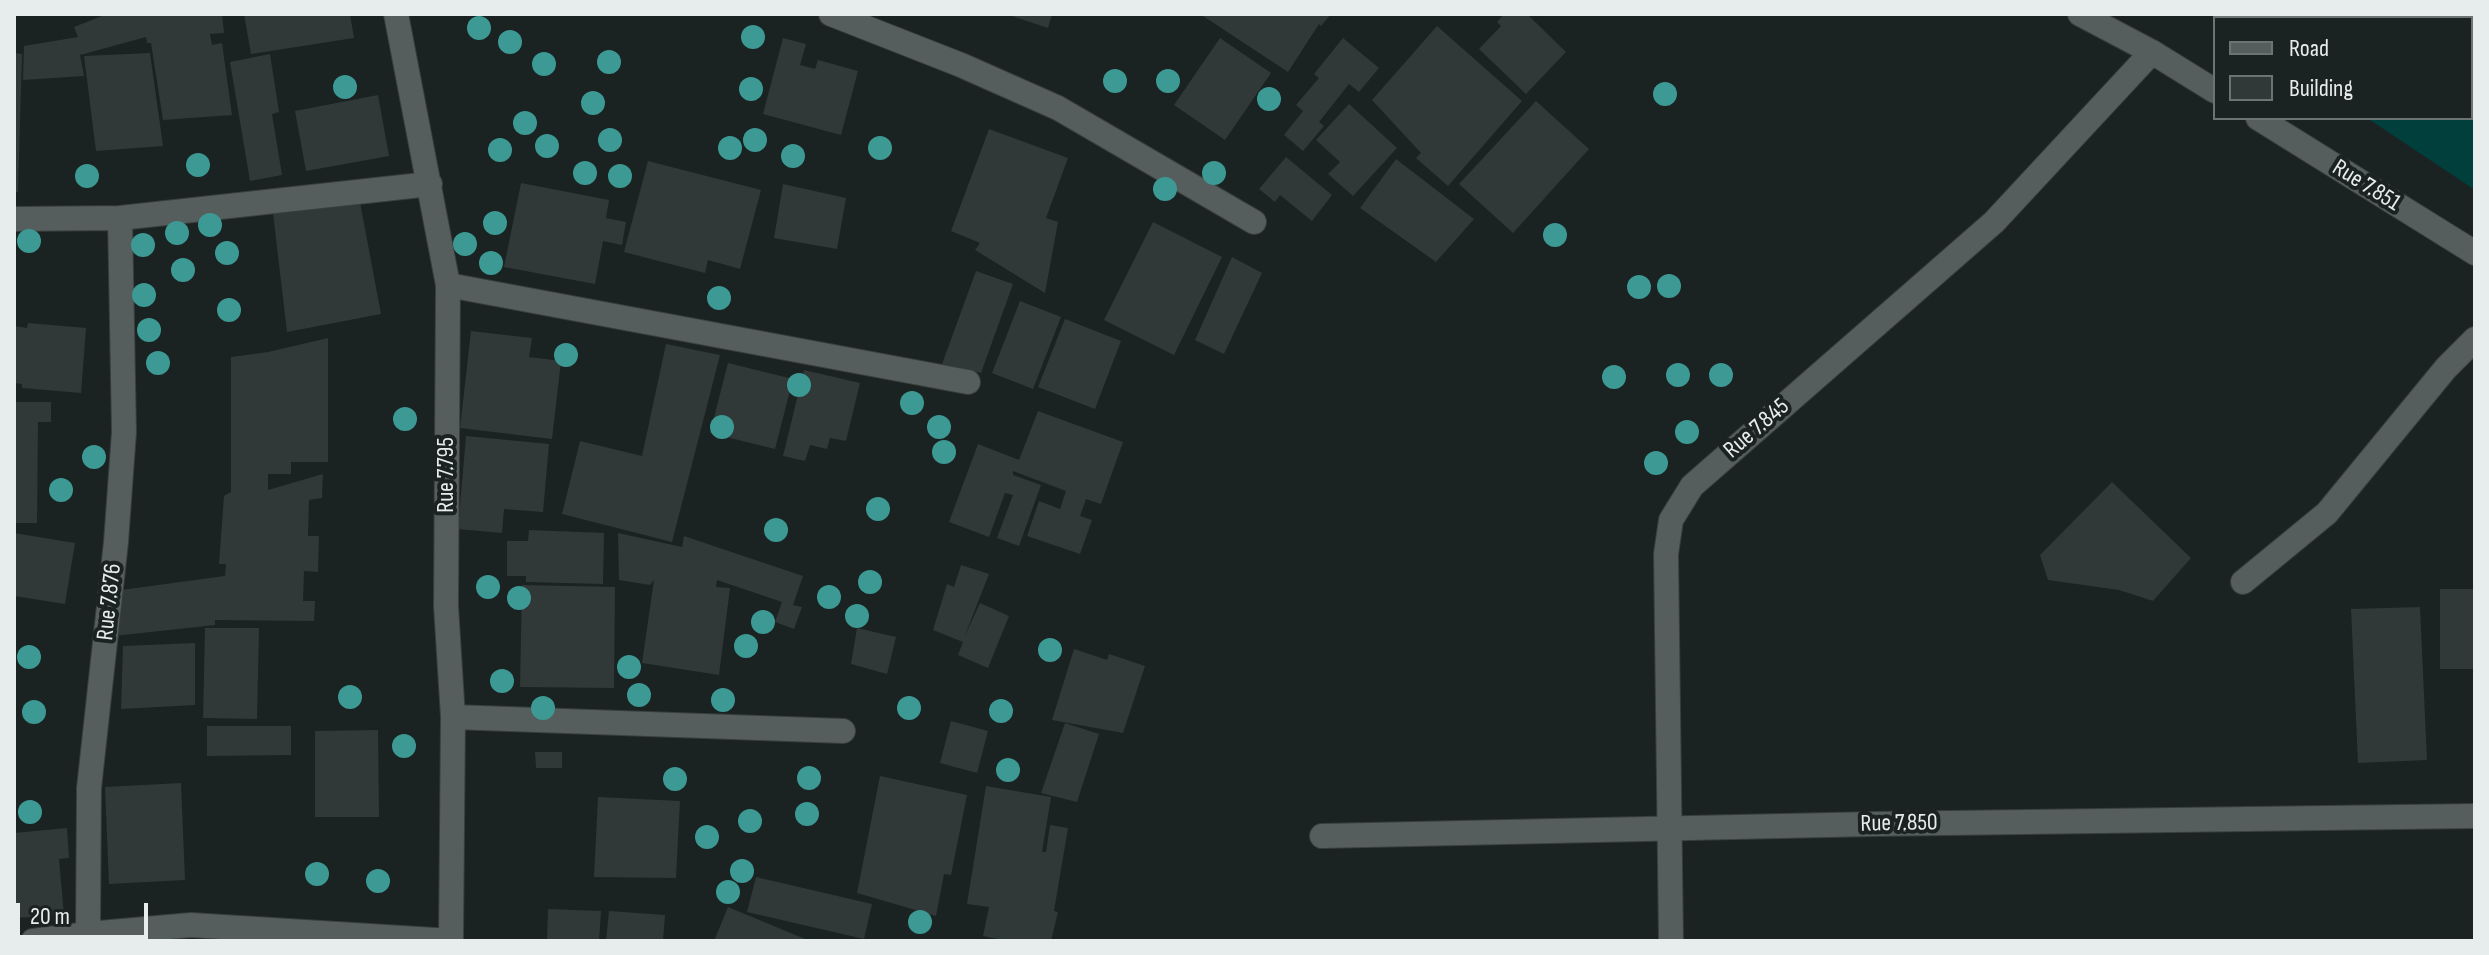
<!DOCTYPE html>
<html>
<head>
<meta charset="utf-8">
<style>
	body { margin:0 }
	#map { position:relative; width:2489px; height:955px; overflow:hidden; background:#1a2222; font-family:"Sofia Sans Condensed",sans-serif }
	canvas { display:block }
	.frame { position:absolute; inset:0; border:16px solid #e7edec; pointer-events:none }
	.legend { position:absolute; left:2213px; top:16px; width:260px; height:104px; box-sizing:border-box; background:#1a2222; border:2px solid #6c7373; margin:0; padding:10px 14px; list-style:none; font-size:24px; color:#e7edec }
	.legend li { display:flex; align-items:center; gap:16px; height:40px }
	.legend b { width:40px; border:2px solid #6c7373 }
	.scale { position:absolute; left:16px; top:903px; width:132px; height:36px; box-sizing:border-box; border:4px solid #e7edec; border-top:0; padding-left:10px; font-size:24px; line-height:28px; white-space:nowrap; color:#e7edec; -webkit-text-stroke:6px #1a2222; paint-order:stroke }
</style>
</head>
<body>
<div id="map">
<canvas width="2489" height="955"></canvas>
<div class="frame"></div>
<ul class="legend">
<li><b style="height:10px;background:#555e5d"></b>Road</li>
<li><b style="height:22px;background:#303938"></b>Building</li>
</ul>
<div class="scale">20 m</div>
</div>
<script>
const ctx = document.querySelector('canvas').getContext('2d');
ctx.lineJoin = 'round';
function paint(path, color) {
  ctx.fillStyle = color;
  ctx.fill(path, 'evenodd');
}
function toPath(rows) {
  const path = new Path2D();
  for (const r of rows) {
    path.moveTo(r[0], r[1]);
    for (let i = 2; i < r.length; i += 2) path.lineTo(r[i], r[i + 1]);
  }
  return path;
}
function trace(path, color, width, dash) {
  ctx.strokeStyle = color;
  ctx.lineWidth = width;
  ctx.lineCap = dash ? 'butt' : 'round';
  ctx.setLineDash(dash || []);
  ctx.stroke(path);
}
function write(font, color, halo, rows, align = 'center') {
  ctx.font = font + ' "Sofia Sans Condensed",sans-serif';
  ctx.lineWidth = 8;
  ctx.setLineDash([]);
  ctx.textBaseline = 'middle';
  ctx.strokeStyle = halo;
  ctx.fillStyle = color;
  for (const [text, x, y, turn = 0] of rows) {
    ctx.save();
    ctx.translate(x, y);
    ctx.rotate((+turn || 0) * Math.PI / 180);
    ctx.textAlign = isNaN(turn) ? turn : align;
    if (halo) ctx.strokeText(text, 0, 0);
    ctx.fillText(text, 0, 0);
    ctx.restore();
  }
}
const green = toPath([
	[2210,14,2475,14,2475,190,2367,118,2471,118,2471,18,2216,18]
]);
const building = toPath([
	[107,14,222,14,224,33,210,34,212,45,222,43,232,115,163,120,151,43,147,43,146,37,80,55,84,76,23,80,24,46,78,37,74,27],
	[244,14,350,14,354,38,251,54],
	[1006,14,1052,14,1048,28],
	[1205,14,1331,14,1321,26,1319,24,1288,72,1203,16],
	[1504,14,1527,14,1566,52,1526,94,1479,49,1501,26,1497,22],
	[1437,26,1522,101,1448,186,1416,158,1421,153,1372,100],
	[783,38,806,44,800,65,815,69,818,60,858,71,841,135,763,114],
	[1220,38,1271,73,1225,140,1174,105],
	[1343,38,1379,68,1359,92,1349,84,1319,122,1324,126,1303,151,1284,135,1303,111,1296,105,1319,78,1314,74],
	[14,53,22,54,18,192,14,192],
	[150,53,163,146,96,151,84,56],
	[270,54,279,112,272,114,282,175,250,181,230,62],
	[378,95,389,156,306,171,295,111],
	[1536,101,1589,149,1513,233,1459,184],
	[1349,104,1397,148,1353,196,1328,174,1340,162,1316,140],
	[989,129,1068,158,1046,218,1058,222,1045,293,975,250,980,243,951,231],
	[1286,157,1332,195,1312,221,1280,195,1275,202,1259,189],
	[1396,159,1474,219,1436,262,1360,208],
	[648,161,761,190,740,269,708,260,705,273,624,252],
	[521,183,609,200,606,218,626,222,622,245,603,241,595,284,504,267],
	[783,184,846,198,837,249,774,238],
	[359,197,381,314,287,332,273,213],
	[1153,222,1222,257,1174,355,1104,320],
	[1232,257,1262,273,1224,354,1195,340],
	[976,271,1013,284,981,373,942,364],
	[1020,301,1061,317,1033,389,992,373],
	[1065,319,1121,341,1095,409,1038,387],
	[28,323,86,328,81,393,22,388,22,384,14,383,14,326,27,328],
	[471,331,532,338,529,357,561,361,552,439,460,428],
	[328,338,328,462,291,462,291,474,268,474,268,490,323,474,322,498,309,500,308,536,319,536,318,572,304,571,303,601,315,601,314,621,215,620,215,625,114,636,121,590,225,576,226,564,219,564,224,496,231,492,231,357,268,352],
	[666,344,720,355,672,542,562,514,580,441,642,456],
	[728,363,793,379,775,449,710,433],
	[804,370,860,383,846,441,830,438,827,449,810,445,805,461,783,456],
	[14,402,51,402,51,422,38,422,37,523,14,523],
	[1038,411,1123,442,1101,504,1086,499,1080,516,1092,520,1080,554,1027,536,1039,501,1060,509,1066,491,1013,471,1013,475,1041,485,1019,546,997,538,1013,495,1005,493,989,537,949,522,978,444,1019,460],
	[466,436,549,444,543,512,504,509,502,533,458,529],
	[2112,482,2191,558,2153,601,2119,590,2048,580,2040,555],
	[529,530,604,533,603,584,526,582,526,576,507,576,507,541,528,541],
	[14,533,75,543,65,604,14,596],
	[618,533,682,547,684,536,803,576,793,605,802,607,794,629,775,622,782,602,717,580,716,587,730,588,719,675,642,663,654,580,650,585,619,580],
	[961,565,989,574,964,638,980,603,1009,616,988,668,958,655,963,642,933,630,947,584,954,587],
	[522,585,615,587,614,688,520,687],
	[2440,589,2475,589,2475,669,2440,669],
	[2420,607,2427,760,2358,763,2351,609],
	[205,628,259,628,257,719,203,718],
	[857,628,896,637,887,674,851,664],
	[195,643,195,705,121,709,123,646],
	[1074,649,1107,660,1109,654,1145,666,1123,733,1052,720],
	[951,721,988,731,977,773,940,763],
	[1065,723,1099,734,1077,802,1041,793],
	[207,726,291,726,291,755,207,756],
	[378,730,379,817,315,817,315,731],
	[535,752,562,752,562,768,536,768],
	[880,776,967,795,951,875,944,874,936,916,857,893],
	[181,783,185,880,109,884,105,787],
	[986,786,1051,797,1042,852,1046,852,1050,825,1068,828,1054,911,1058,912,1051,941,1008,941,983,936,989,907,967,904],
	[598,797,680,801,676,878,594,877],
	[67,828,69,858,59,859,64,915,14,918,14,833],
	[756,877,872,904,864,939,747,912],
	[728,907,810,941,714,941],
	[548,909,601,911,599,941,547,941],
	[609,911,665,915,663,941,606,941]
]);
const street = toPath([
	[396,14,448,285,446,606,453,717,451,941],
	[831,14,961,65,1058,108,1254,222],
	[2080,14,2152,52,2215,91],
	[2258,118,2475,253],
	[430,184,120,218,124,432,116,542,89,788,88,934,191,925,451,941],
	[14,219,120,218],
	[448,285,968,382],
	[2243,582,2327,513,2446,368,2475,339],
	[453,717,843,731],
	[1322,836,1874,824,2475,816],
	[33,941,88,934],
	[1671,941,1666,554,1671,520,1692,486,1994,222,2152,52]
]);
const trees = [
	[479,28],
	[753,37],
	[510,42],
	[609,62],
	[544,64],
	[1115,81],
	[1168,81],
	[345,87],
	[751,89],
	[1665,94],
	[1269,99],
	[593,103],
	[525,123],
	[610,140],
	[755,140],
	[547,146],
	[730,148],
	[880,148],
	[500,150],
	[793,156],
	[198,165],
	[585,173],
	[1214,173],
	[87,176],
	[620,176],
	[1165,189],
	[495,223],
	[210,225],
	[177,233],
	[1555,235],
	[29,241],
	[465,244],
	[143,245],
	[227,253],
	[491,263],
	[183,270],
	[1669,286],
	[1639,287],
	[144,295],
	[719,298],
	[229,310],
	[149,330],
	[566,355],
	[158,363],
	[1678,375],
	[1721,375],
	[1614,377],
	[799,385],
	[912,403],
	[405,419],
	[722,427],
	[939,427],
	[1687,432],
	[944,452],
	[94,457],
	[1656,463],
	[61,490],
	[878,509],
	[776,530],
	[870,582],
	[488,587],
	[829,597],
	[519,598],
	[857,616],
	[763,622],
	[746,646],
	[1050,650],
	[29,657],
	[629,667],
	[502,681],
	[639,695],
	[350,697],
	[723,700],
	[543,708],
	[909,708],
	[1001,711],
	[34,712],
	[404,746],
	[1008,770],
	[809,778],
	[675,779],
	[30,812],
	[807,814],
	[750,821],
	[707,837],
	[742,871],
	[317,874],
	[378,881],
	[728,892],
	[920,922]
];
const streetNames = [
	["Rue 7.851",2366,186,32],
	["Rue 7.845",1757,429,-41],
	["Rue 7.795",447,475,-90],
	["Rue 7.876",110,602,-84],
	["Rue 7.850",1899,824,-1]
];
paint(green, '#003f3c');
paint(building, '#303938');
trace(street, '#373e3c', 26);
trace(street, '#555e5d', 24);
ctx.fillStyle = '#3d9994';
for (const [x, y] of trees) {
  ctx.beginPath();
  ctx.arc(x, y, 12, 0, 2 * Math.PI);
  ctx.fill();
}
write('24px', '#e7edec', '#1a2222', streetNames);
</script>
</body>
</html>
